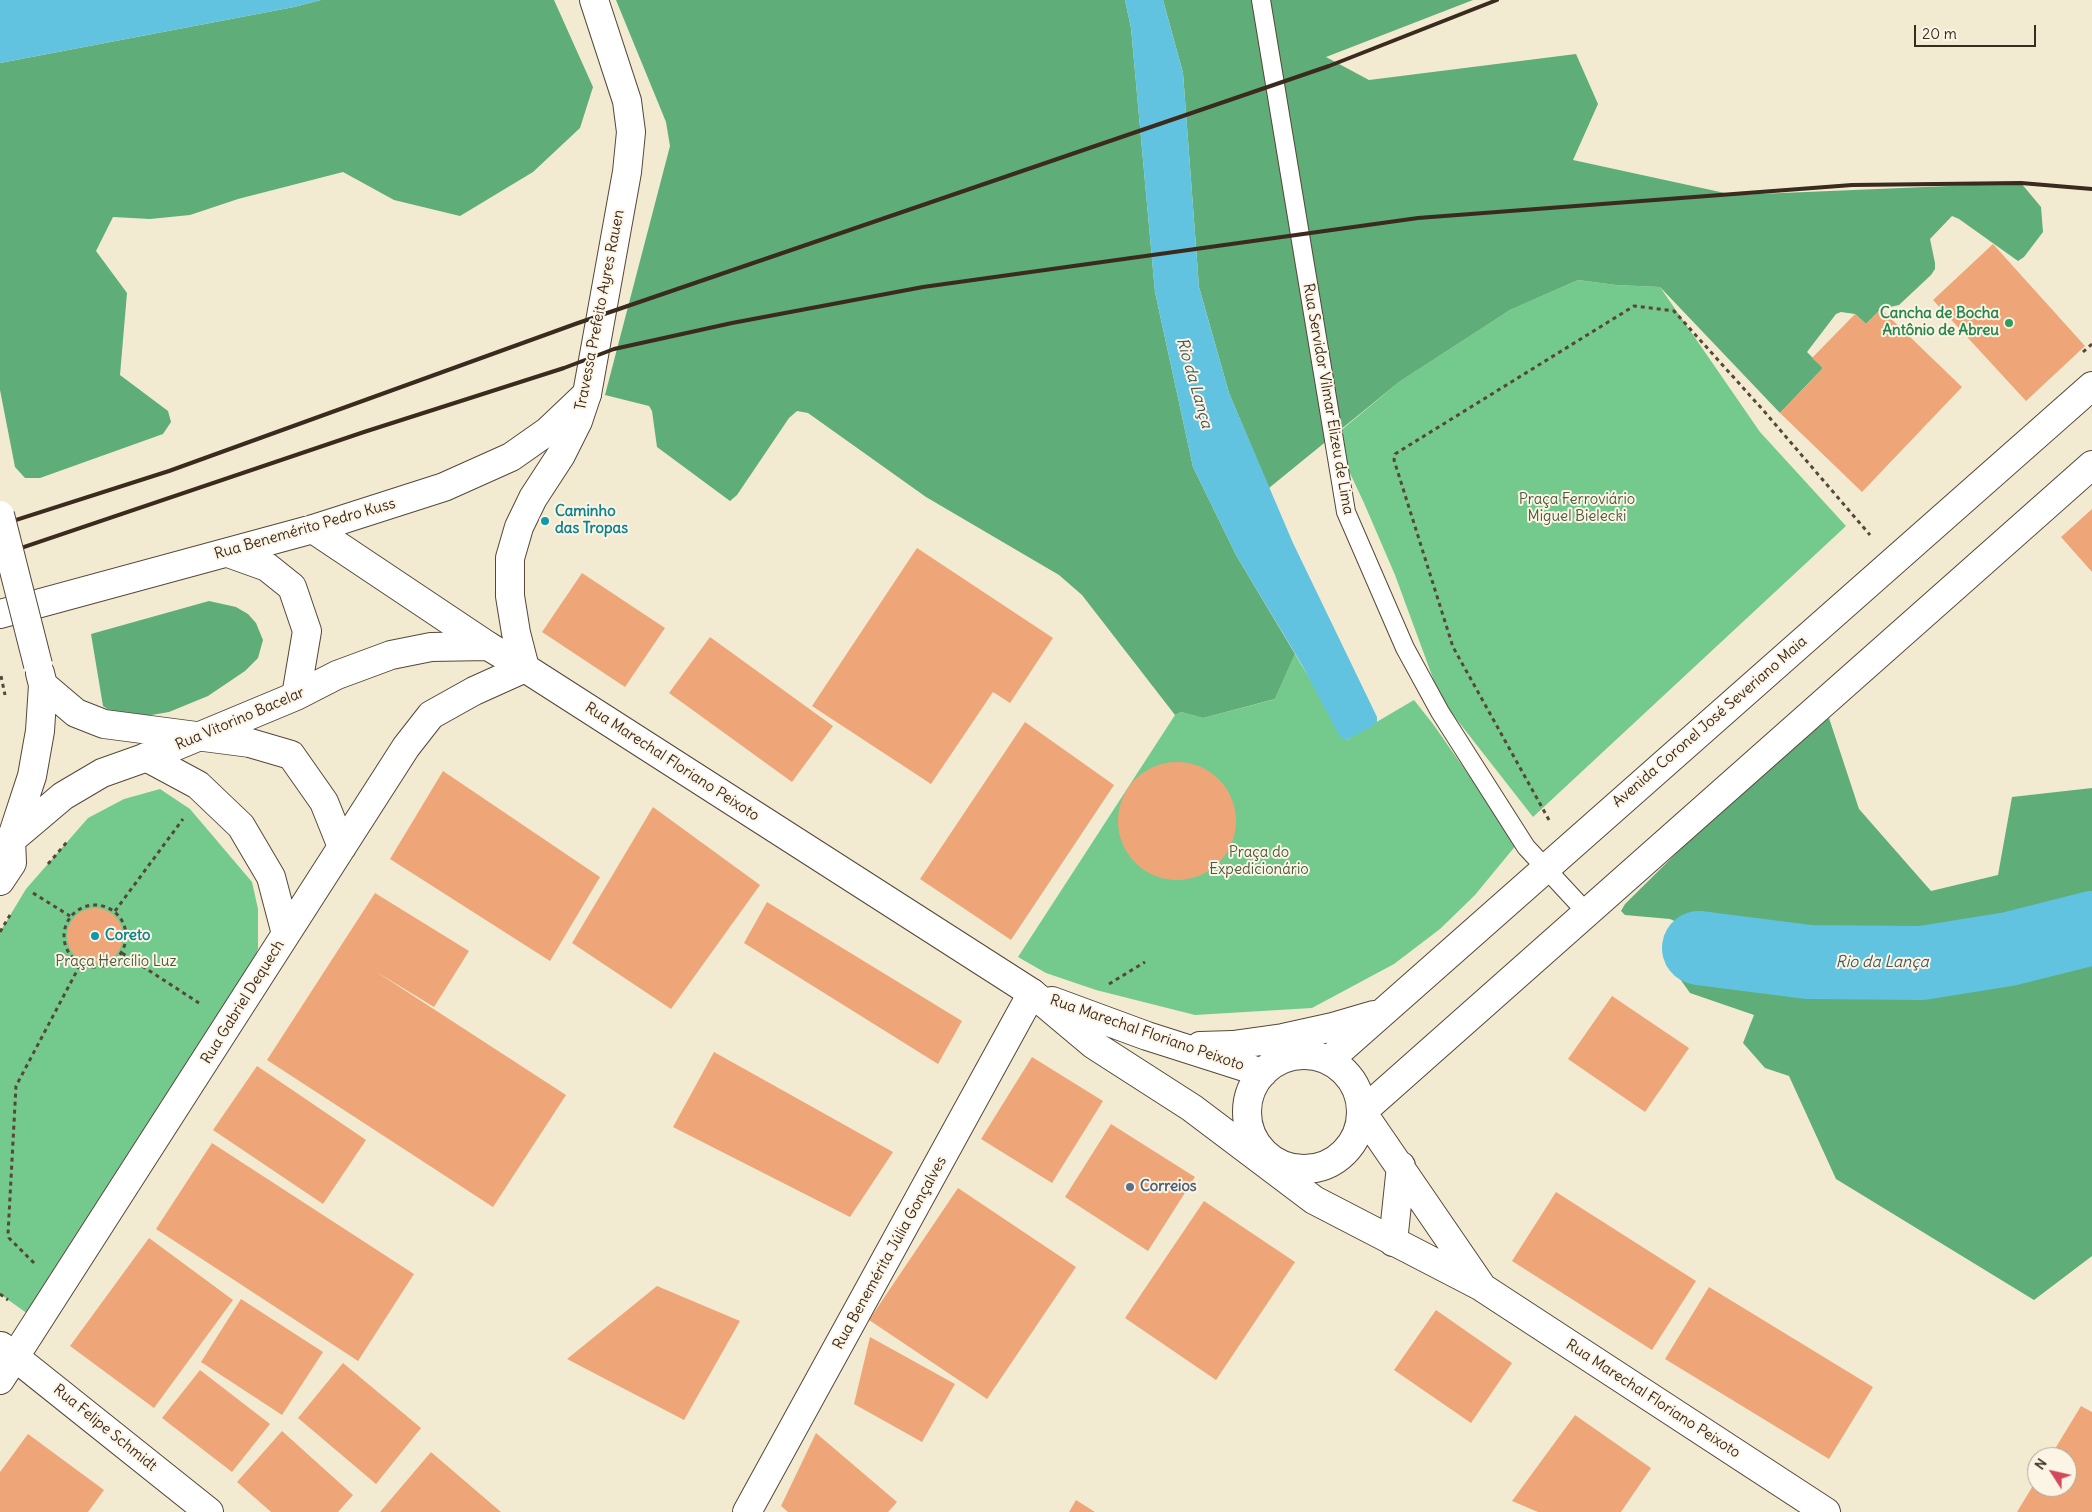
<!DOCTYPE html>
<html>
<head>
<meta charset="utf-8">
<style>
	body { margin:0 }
	#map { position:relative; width:2092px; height:1512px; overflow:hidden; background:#f2ebd2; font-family:Delius,sans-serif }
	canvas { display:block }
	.north { position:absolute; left:2027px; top:1447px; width:50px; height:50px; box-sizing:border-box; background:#fcf5e5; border:1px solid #afa495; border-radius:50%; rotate:305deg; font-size:14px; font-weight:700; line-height:20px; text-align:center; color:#3b2a1e }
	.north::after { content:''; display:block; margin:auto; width:18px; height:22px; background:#d1495b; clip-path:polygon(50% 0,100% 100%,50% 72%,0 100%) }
	.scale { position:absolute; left:1914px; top:25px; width:122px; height:22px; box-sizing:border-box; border:2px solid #3b2a1e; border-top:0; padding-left:6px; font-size:15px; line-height:18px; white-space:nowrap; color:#3b2a1e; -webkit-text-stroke:4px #fcf5e5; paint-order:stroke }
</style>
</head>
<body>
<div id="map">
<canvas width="2092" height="1512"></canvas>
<div class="north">N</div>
<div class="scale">20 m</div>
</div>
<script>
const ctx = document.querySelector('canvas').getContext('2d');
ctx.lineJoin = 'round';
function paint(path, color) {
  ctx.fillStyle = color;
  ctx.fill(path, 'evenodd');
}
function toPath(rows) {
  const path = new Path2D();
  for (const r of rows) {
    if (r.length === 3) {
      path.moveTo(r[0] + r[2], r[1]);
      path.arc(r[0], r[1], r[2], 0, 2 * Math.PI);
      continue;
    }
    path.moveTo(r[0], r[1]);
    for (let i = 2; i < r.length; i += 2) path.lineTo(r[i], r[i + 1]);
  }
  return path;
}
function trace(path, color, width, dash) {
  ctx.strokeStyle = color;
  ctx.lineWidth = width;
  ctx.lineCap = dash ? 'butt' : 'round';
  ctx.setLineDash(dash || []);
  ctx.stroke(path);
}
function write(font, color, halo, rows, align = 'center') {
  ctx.font = font + ' Delius,sans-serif';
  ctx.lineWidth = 4;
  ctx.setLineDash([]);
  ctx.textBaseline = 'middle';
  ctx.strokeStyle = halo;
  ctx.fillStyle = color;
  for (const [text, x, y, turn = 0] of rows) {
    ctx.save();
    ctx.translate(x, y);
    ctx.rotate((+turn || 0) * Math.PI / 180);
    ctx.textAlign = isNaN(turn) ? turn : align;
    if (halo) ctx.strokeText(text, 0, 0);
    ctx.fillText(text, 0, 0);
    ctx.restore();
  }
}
const green = toPath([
	[1578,280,1616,285,1660,287,1760,432,1846,526,1533,817,1447,707,1434,681,1395,575,1364,503,1333,437,1399,382,1510,310],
	[1295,654,1346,740,1414,700,1433,724,1517,844,1475,895,1440,929,1394,964,1312,1008,1195,1015,1096,990,1046,973,1018,957,1175,715,1181,712,1203,718,1272,700,1275,699],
	[160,789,190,809,252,882,258,909,258,949,250,968,28,1314,0,1294,0,932,26,889,88,818,124,799]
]);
const forest = toPath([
	[321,0,554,0,593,87,580,128,533,172,460,216,394,200,343,172,238,199,190,215,150,219,113,217,96,251,127,293,120,375,168,411,171,422,163,434,40,478,25,478,15,467,0,390,0,63,294,7],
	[616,0,1125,0,1131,28,1155,292,1193,467,1236,555,1295,654,1275,699,1203,718,1181,712,1175,715,1082,595,1059,575,926,497,808,413,797,411,789,418,737,495,730,501,657,447,652,411,649,406,605,395,670,146,666,122],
	[1163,0,1473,0,1326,57,1369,80,1576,54,1598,104,1573,160,1734,195,2021,183,2041,207,2043,232,2024,257,2018,261,1959,219,1952,216,1930,239,1935,263,1935,269,1931,275,1899,305,1881,309,1866,324,1855,314,1841,312,1836,314,1807,352,1823,368,1780,413,1660,287,1616,285,1578,280,1510,310,1399,382,1269,488,1229,393,1199,287,1183,73],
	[209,601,236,607,248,614,256,623,263,640,258,658,245,671,208,696,169,712,134,718,112,712,103,706,91,634],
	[1829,718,1859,809,1931,891,1998,875,2012,797,2092,788,2092,1256,2034,1300,1836,1179,1789,1076,1765,1068,1743,1043,1754,1015,1690,993,1678,976,1695,959,1699,948,1681,924,1670,919,1625,915,1621,911,1625,904,1714,816]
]);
const water = toPath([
	[0,0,321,0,294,7,0,63],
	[1125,0,1163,0,1183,73,1199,287,1229,393,1293,543,1377,717,1377,722,1371,727,1346,740,1340,737,1302,665,1236,555,1193,467,1155,292,1131,28]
]);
const river = toPath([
	[1699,948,1808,962,1922,963,2009,949,2092,928]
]);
const building = toPath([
	[1993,244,2085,346,2026,401,1933,300],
	[1881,309,1962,387,1862,492,1780,413,1823,368,1812,358,1855,314,1866,324],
	[2092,509,2092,572,2061,537],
	[917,548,1053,638,1010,703,993,692,931,784,812,706],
	[582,573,665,628,625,687,542,632],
	[710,637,833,726,792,782,669,693],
	[1025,722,1114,785,1011,940,920,879],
	[1177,821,59],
	[443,771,600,877,550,961,390,859],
	[653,807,760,885,671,1009,572,943],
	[375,893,469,951,434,1007,375,971,566,1095,493,1207,267,1060],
	[767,902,962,1021,938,1064,744,943],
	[95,936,28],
	[1612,996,1689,1048,1645,1112,1568,1059],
	[714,1052,893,1152,850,1217,673,1127],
	[1032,1057,1103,1101,1052,1183,981,1139],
	[257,1066,366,1140,323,1204,213,1130],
	[1111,1124,1195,1177,1148,1251,1065,1197],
	[212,1143,414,1274,358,1361,156,1229],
	[958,1188,1076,1267,987,1399,869,1320],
	[1556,1192,1696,1281,1652,1350,1512,1261],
	[1204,1201,1295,1262,1216,1380,1125,1318],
	[149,1238,233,1300,154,1408,70,1346],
	[657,1286,740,1321,684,1420,567,1359],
	[1709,1287,1873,1387,1829,1459,1665,1359],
	[241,1299,323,1352,282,1415,201,1362],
	[1436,1310,1512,1363,1471,1423,1394,1370],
	[870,1337,955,1384,922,1442,854,1404],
	[343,1363,421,1428,376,1484,298,1418],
	[200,1370,270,1424,232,1472,162,1418],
	[2081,1406,2092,1412,2092,1512,2017,1512,2037,1479,2037,1487,2067,1487,2067,1457,2050,1457],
	[1575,1415,1651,1468,1621,1512,1538,1512,1512,1501],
	[282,1431,353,1495,338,1512,271,1512,237,1482],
	[816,1433,897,1502,888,1512,788,1512,781,1506],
	[28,1434,104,1490,88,1512,0,1512,0,1472],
	[431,1452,501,1512,380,1512],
	[1076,1500,1095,1512,1069,1512]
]);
const path = toPath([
	[2083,352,2092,344],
	[1,676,5,695],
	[1549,820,1453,647,1394,460,1395,454,1634,306,1674,311,1763,410,1870,535],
	[48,864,67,842],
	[33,893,70,916],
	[95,936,31],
	[115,911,183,819],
	[0,932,10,915],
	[122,953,199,1003],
	[1109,984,1145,962],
	[34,1263,9,1238,8,1234,16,1086,80,965],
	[0,1294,8,1300]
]);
const lane = toPath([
	[1261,0,1346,512,1405,648,1440,712,1526,847,1587,913]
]);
const street = toPath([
	[313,529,488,646],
	[0,614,313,529,444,487,511,457,548,431,587,394],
	[747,1512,1032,993]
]);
const secondary = toPath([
	[228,553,267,567,292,587,307,631,296,696],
	[525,668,516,633,510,596,510,558,519,527,533,498,561,455,578,421,587,394,627,172,631,132,627,101,594,0],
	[43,685,76,713,104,724,250,743,291,755,324,802,342,847],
	[146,757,198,785,241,826,271,877,286,934],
	[0,846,11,840,63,796,102,773,164,751,296,696,337,675,391,655,431,647,488,646,525,668,1032,993,1094,1045,1192,1108,1314,1200,1480,1286,1826,1512],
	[0,881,12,863,11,840,32,776,40,731,43,685,40,673],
	[1052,1001,1147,1036,1263,1073],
	[1200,1046,1233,1045,1283,1038,1333,1027,1374,1015],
	[1304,1112,57],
	[1329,1060,2092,386],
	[1393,1242,1401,1166],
	[1480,1284,1362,1112,2092,465],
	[1,1346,209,1512],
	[0,1380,406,747,431,715,474,691,525,668]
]);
const rail = toPath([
	[0,525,169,471,578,323,1329,66,1497,0],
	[0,555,364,432,564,368,614,349,732,323,923,287,1418,218,1852,185,2021,183,2092,189]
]);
const secondaryBridge = toPath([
	[0,515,38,665]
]);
const markers = [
	[2009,323,5,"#2e9e5b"],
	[545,521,5,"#0f9aa8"],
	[95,936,5,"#0f9aa8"],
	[1130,1187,5,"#5c6f8a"]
];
const streetNames = [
	["Travessa Prefeito Ayres Rauen",600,310,-79],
	["Rua Servidor Vilmar Elizeu de Lima",1328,399,80],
	["Rua Benemérito Pedro Kuss",305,529,-16],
	["Rua Vitorino Bacelar",240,719,-23],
	["Avenida Coronel José Severiano Maia",1710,722,-41],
	["Rua Marechal Floriano Peixoto",672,762,33],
	["Rua Gabriel Dequech",243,1002,-58],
	["Rua Marechal Floriano Peixoto",1147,1033,19],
	["Rua Benemérita Júlia Gonçalves",890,1253,-61],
	["Rua Marechal Floriano Peixoto",1653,1399,33],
	["Rua Felipe Schmidt",105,1428,39]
];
const leisureNames = [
	["Cancha de Bocha",1999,314],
	["Antônio de Abreu",1999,331]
];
const parkNames = [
	["Praça Ferroviário",1577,500],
	["Miguel Bielecki",1577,517],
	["Praça do",1259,853],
	["Expedicionário",1259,870],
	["Praça Hercílio Luz",116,962]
];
const cultureNames = [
	["Caminho",555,512],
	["das Tropas",555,529],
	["Coreto",105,936]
];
const serviceNames = [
	["Correios",1140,1187]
];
const waterNames = [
	["Rio da Lança",1194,383,74],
	["Rio da Lança",1882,962]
];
paint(green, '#74c98c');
paint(forest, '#5fad78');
paint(water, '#61c3df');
trace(river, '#61c3df', 74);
paint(building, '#eea679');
trace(lane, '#564739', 20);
trace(street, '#564739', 30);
trace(secondary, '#564739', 30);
trace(path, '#564739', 3, [4, 4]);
trace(lane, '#fff', 18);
trace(street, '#fff', 28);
trace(secondary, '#fff', 28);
trace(rail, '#3b2a1e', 4);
trace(secondaryBridge, '#564739', 30, []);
trace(secondaryBridge, '#fff', 28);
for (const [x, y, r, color] of markers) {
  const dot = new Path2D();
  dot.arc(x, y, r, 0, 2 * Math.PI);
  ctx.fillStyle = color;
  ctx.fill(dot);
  trace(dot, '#fcf5e5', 2);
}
write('15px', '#3b2a1e', '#fcf5e5', streetNames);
write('bold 15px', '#27864d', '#fcf5e5', leisureNames, 'right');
write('15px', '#4c5a3f', '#fcf5e5', parkNames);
write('bold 15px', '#0d838f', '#fcf5e5', cultureNames, 'left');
write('bold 15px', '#4e5e75', '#fcf5e5', serviceNames, 'left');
write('italic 16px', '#465858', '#fcf5e5', waterNames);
</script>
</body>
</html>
